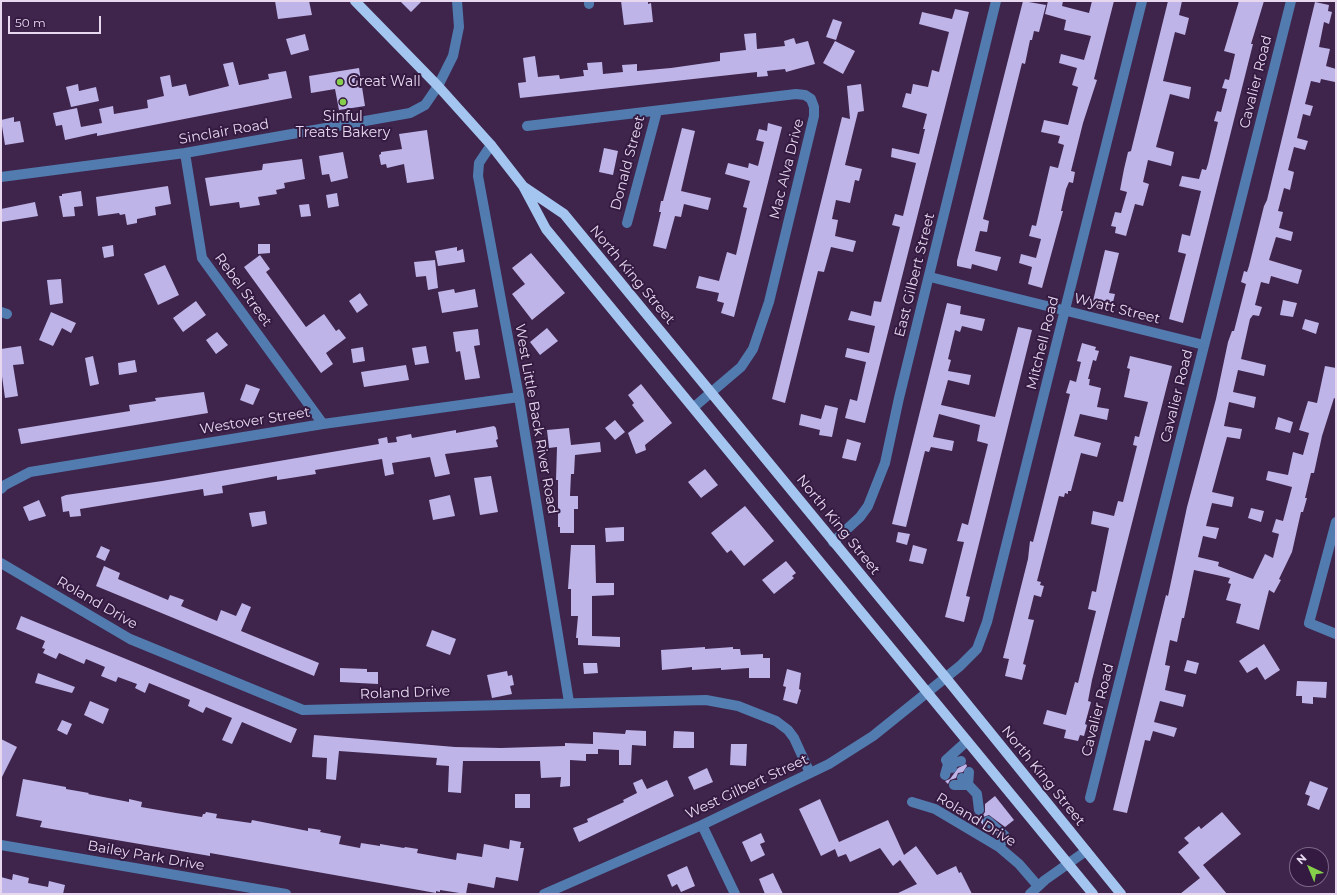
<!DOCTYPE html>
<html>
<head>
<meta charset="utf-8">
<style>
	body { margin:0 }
	#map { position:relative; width:1337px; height:895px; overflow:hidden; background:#3f254c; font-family:Montserrat,sans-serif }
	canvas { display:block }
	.frame { position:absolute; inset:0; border:2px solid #e7d8f0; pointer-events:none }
	.north { position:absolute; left:1289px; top:847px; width:40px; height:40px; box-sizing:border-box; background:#341a41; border:1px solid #7c6687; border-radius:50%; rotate:316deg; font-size:11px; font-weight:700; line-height:16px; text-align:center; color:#e7d8f0 }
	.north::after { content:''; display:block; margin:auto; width:14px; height:18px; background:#86cf4b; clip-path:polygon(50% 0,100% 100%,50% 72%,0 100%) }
	.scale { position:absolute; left:8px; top:16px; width:93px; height:18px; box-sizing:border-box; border:2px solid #e7d8f0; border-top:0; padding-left:5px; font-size:12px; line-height:14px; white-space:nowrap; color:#e7d8f0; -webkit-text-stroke:3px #341a41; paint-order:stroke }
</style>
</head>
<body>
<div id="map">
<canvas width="1337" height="895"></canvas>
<div class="frame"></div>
<div class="north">N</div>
<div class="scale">50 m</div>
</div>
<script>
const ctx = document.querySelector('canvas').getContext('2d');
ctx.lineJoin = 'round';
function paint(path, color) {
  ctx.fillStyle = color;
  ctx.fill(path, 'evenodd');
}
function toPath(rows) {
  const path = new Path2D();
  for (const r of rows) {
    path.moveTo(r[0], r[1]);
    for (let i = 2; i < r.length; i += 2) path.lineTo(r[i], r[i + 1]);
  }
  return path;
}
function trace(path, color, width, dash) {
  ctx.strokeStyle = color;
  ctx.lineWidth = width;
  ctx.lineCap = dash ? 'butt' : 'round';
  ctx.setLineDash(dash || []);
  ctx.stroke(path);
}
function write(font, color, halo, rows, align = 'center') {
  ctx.font = font + ' Montserrat,sans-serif';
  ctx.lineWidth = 4;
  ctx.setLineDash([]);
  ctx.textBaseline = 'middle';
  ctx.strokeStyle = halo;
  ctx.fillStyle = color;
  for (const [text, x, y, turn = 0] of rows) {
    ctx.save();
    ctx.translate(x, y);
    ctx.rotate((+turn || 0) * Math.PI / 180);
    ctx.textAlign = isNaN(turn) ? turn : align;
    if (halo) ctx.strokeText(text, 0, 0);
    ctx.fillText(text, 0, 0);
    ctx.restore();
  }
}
const building = toPath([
	[275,1,309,1,312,15,278,19],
	[400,1,422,1,411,12],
	[621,1,648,1,648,4,651,3,653,22,624,25],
	[1023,1,1046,5,1039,32,1034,31,1032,40,1030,40,1025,64,1022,63,983,219,989,221,987,232,980,231,975,251,1001,257,997,271,972,264,971,269,957,266,957,261],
	[1048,1,1063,1,1062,6,1089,13,1092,1,1114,1,1094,79,1097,80,1083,123,1071,171,1075,172,1073,183,1069,182,1066,189,1061,211,1063,211,1042,288,1028,284,1032,267,1019,263,1021,254,1036,258,1041,239,1029,236,1032,225,1036,226,1050,166,1058,168,1064,145,1058,143,1060,136,1041,132,1044,120,1068,125,1078,87,1072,85,1077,68,1059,63,1061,54,1084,60,1091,36,1064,30,1066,20,1045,14],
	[1168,1,1182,1,1179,15,1189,18,1185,35,1175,32,1163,81,1191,87,1189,99,1170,94,1156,147,1174,152,1171,166,1148,160,1143,182,1149,184,1143,206,1135,204,1126,236,1115,233,1116,227,1111,226,1115,212,1121,213,1127,192,1120,190,1124,169,1128,152,1131,151],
	[1239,1,1264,1,1251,44,1253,44,1183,323,1169,319,1186,254,1178,252,1182,234,1190,236,1201,191,1179,186,1182,176,1199,179,1202,169,1206,170,1208,164,1218,122,1214,121,1217,111,1221,112,1227,89,1222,88,1225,79,1229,80,1235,54,1224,51],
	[1315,2,1329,5,1328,11,1332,12,1329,24,1324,22,1319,47,1330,49,1326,66,1336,69,1336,76,1335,82,1321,79,1320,83,1311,81,1305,104,1313,106,1310,116,1303,114,1297,138,1308,141,1305,150,1294,147,1288,170,1294,172,1290,190,1284,188,1278,211,1283,212,1279,228,1293,232,1291,241,1276,237,1269,260,1302,270,1298,284,1271,276,1269,284,1261,282,1255,305,1262,307,1259,316,1253,315,1250,319,1241,359,1266,365,1264,376,1238,370,1233,392,1256,397,1254,408,1229,402,1224,426,1242,429,1240,439,1227,437,1212,492,1234,497,1232,507,1212,503,1206,526,1219,528,1216,539,1203,536,1198,557,1219,562,1218,566,1253,579,1265,554,1273,558,1279,534,1272,532,1276,519,1283,521,1292,487,1266,480,1268,471,1288,475,1293,452,1303,455,1309,433,1299,430,1308,401,1317,403,1325,366,1336,368,1336,399,1334,398,1322,436,1314,473,1311,473,1305,498,1307,498,1303,512,1301,512,1292,552,1279,579,1281,580,1274,593,1269,590,1259,630,1236,623,1241,604,1226,600,1231,584,1228,583,1230,578,1194,570,1184,618,1182,618,1177,642,1170,640,1165,665,1170,666,1165,690,1186,695,1183,707,1160,701,1154,722,1177,728,1174,737,1153,731,1150,741,1145,740,1127,813,1113,810,1166,595,1168,596,1187,507,1216,399,1228,342,1232,331,1234,331,1246,284,1241,282,1244,271,1247,272,1249,266,1264,206,1267,200],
	[955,9,969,12,865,423,845,418,850,399,857,401,866,362,845,357,847,348,869,353,875,326,848,320,851,311,871,316,874,301,881,302,900,227,892,225,895,214,903,216,916,163,891,157,892,148,919,154,925,129,923,129,927,114,902,107,906,93,911,94,913,84,928,87,932,70,939,72,949,32,919,24,922,12,952,19],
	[833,19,842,22,836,40,826,37],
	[756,33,757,49,785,46,784,41,794,38,796,44,808,41,815,64,786,72,785,69,767,71,768,76,757,77,757,72,520,98,518,83,526,82,523,58,535,56,538,77,559,75,560,79,584,76,583,70,588,70,587,63,602,62,603,74,623,72,622,65,637,64,637,71,671,68,720,61,720,53,746,50,744,34],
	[305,34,309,50,291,55,286,39],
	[835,41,855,51,843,74,823,63],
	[233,62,239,85,269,79,268,74,286,71,292,98,97,136,97,133,65,140,62,125,56,126,53,113,77,108,81,127,102,123,99,109,113,106,114,114,148,108,147,100,164,96,160,77,170,75,172,87,186,84,189,96,229,86,223,64],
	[359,68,365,106,339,110,335,89,311,93,309,76],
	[78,84,79,91,96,87,99,101,71,107,66,87],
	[861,84,864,111,858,112,845,165,862,169,859,181,855,180,850,203,836,200,832,219,838,220,835,236,856,241,853,252,831,247,824,272,818,271,785,403,772,399,842,117,850,119,847,86],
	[14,117,14,122,20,121,24,142,5,145,1,120],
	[768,123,782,127,734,317,721,313,724,303,717,301,719,293,696,288,699,276,719,281,727,252,736,255,747,208,743,207,750,181,725,174,728,163,748,168,749,163,758,166,764,142,756,140,759,129,767,131],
	[682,128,695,131,681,191,711,198,708,210,684,204,681,217,675,216,666,249,653,246,661,212,659,212,661,201,663,201],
	[427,130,434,179,407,183,404,164,387,168,386,164,381,165,379,155,381,154,381,152,402,149,399,134],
	[604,148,618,151,613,175,599,172],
	[343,152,348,178,331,182,329,174,322,175,319,156],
	[302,159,305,179,284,183,285,188,276,190,277,194,258,197,260,205,240,208,239,202,210,206,205,178,262,170,263,164],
	[168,186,171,204,155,207,156,215,137,219,137,223,127,225,125,214,120,215,119,213,98,216,96,197],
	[81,191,83,206,74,207,75,216,63,217,59,196,62,196,62,194],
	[337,193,339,206,328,208,326,195],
	[35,202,38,216,1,222,1,209],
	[309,204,311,216,301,217,299,205],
	[258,244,270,244,270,253,258,254],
	[113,245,114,256,104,258,102,247],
	[457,247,457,251,463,249,465,262,438,266,435,251],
	[1105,250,1119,253,1109,293,1115,294,1112,306,1093,301],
	[531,253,565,293,532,320,512,294,525,284,512,268],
	[260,255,270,269,266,272,306,327,324,314,336,331,339,329,346,338,326,353,333,364,321,373,244,267],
	[435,260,438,288,428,290,426,276,416,277,414,262],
	[165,265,179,295,158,305,144,274],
	[61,279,63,303,50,305,47,280],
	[454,289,455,293,475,289,478,307,442,313,438,292],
	[360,293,368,305,357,313,349,301],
	[1283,300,1297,303,1293,317,1280,315],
	[196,301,206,315,183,332,173,318],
	[947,303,961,306,960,314,985,319,982,331,962,326,960,332,955,330,948,359,951,360,948,371,971,375,969,385,948,380,941,405,995,417,1018,327,1032,330,966,596,970,597,964,622,945,617,964,542,957,541,962,523,968,525,988,444,977,441,980,425,939,414,933,437,954,441,952,451,931,447,929,452,925,451,906,527,892,524],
	[51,312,76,323,71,333,62,328,53,346,39,340],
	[1305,319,1319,323,1316,334,1302,329],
	[547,328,558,341,540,355,530,342],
	[478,329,480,345,474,346,480,378,465,380,460,351,456,352,453,332],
	[217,332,228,345,216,354,206,340],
	[1082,343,1096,347,1095,350,1099,351,1096,361,1093,360,1088,379,1090,379,1089,385,1101,388,1097,407,1109,409,1107,420,1080,414,1074,436,1101,443,1097,457,1081,453,1071,491,1068,491,1068,494,1065,493,1064,497,1059,496,1037,581,1041,582,1040,585,1044,586,1041,597,1034,595,1028,619,1034,620,1023,664,1026,665,1022,680,1005,676,1009,659,1003,658,1028,559,1030,541,1033,542,1070,394,1066,393,1070,380,1076,382,1081,362,1077,361],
	[21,346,24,364,13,365,18,396,5,398,1,369,1,349],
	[426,346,429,363,415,365,412,348],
	[363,347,365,361,353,363,351,349],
	[93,356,99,384,90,386,85,358],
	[1130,356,1172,366,1092,680,1088,701,1091,702,1085,724,1087,725,1084,736,1080,735,1078,741,1064,738,1066,730,1043,724,1047,710,1066,715,1075,682,1078,683,1096,611,1088,609,1092,591,1096,592,1109,528,1091,524,1093,511,1114,516,1118,501,1123,502,1137,446,1133,445,1135,436,1139,437,1148,402,1124,397,1130,369,1127,368],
	[135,360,137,372,119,375,118,363],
	[406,365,409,380,364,387,361,372],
	[246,384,260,389,253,405,240,400],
	[641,384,672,423,645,445,646,450,636,454,628,433,644,421,632,405,634,403,628,395],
	[204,392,208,413,21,444,18,429,130,411,129,405,156,401,155,398],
	[825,405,838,408,832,437,819,435,820,430,799,425,801,414,821,419],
	[1278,417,1293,422,1290,433,1275,429],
	[615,420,625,432,615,440,605,428],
	[494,426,496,428,498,439,496,440,498,447,445,454,450,474,435,477,430,457,392,463,394,474,385,476,382,459,315,470,316,474,284,479,277,480,277,476,222,486,223,493,204,496,203,489,80,509,81,516,70,517,69,511,63,512,61,497,66,495,162,481,367,446,379,444,378,439,387,437,388,443,397,442,396,437,411,434,412,438,456,430,456,433],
	[569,428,571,445,600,442,601,452,575,455,574,474,571,474,570,496,578,496,578,509,574,509,574,533,560,533,560,527,558,527,558,480,556,480,557,447,549,448,547,430],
	[847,439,861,443,856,461,842,458],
	[705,469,718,485,701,498,688,482],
	[491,476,498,512,480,515,474,478],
	[450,495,455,516,433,520,429,500],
	[39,500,46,516,29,521,23,507],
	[745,506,774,541,744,566,731,550,727,553,711,533],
	[1251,508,1264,511,1261,522,1248,518],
	[265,511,267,524,252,527,249,513],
	[624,527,624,541,606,542,605,528],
	[898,532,910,534,907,545,896,542],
	[571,545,595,545,596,583,614,583,614,595,592,596,592,636,620,637,620,647,578,645,578,638,576,638,578,616,571,616,571,589,568,589],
	[913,545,927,549,923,564,909,561],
	[101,546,110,550,105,561,96,557],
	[786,561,796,573,792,576,794,578,774,594,762,580],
	[104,566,120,573,118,579,168,600,170,595,184,600,181,606,217,621,221,610,236,616,242,603,251,607,241,631,319,663,314,676,96,586],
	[21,616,297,729,291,743,242,722,232,744,222,740,232,718,206,707,203,713,188,706,190,700,149,683,145,693,135,688,137,684,118,677,116,682,101,676,105,667,86,659,84,664,59,653,56,659,43,653,45,649,42,648,45,641,16,629],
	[432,630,456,639,450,655,426,646],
	[1264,644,1280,670,1265,680,1257,667,1247,673,1239,661],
	[705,647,705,649,733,647,733,649,740,649,741,655,763,654,763,658,770,658,770,678,749,678,749,668,721,670,721,668,692,670,692,667,662,670,661,650],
	[1187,660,1199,663,1196,674,1184,671],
	[583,663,597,663,598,673,584,674],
	[340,668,367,669,367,672,378,672,378,684,340,682],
	[787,669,801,673,799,689,801,690,797,704,783,700,786,687,783,686],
	[507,671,508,676,512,675,514,685,510,686,512,694,492,698,487,675],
	[38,673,75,687,72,693,35,683],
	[1297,681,1327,682,1326,698,1313,697,1313,704,1302,703,1302,696,1296,696],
	[90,701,109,709,103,724,84,715],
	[62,720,72,724,67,735,57,730],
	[626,730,646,731,646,746,632,745,631,765,619,765,619,750,598,749,598,754,586,754,586,761,570,760,570,786,560,787,561,777,541,778,540,761,463,761,461,793,448,792,449,766,436,765,437,758,339,751,336,780,326,779,327,758,312,757,314,735,455,747,501,748,565,746,565,743,593,744,593,732,625,734],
	[674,731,694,732,694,748,673,748],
	[1,739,17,747,1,779],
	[731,744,747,744,746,766,730,765],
	[966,764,967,766,963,772,958,773,956,778,950,780,948,784,945,781,950,779,958,768],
	[707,768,713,782,694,790,688,777],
	[23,779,66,787,66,789,89,793,88,794,129,802,129,799,142,802,141,807,176,813,202,817,203,814,205,814,206,812,217,814,216,818,251,823,252,820,308,831,308,828,321,830,320,832,341,836,339,844,360,848,361,843,380,846,380,844,404,848,405,847,418,849,417,853,456,860,457,853,482,857,484,844,509,849,510,840,521,842,520,848,524,848,518,881,496,877,494,888,468,883,466,894,440,890,440,892,436,891,436,893,244,859,210,853,210,856,40,827,42,821,16,816],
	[642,779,647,789,667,780,674,796,579,842,573,828,588,822,587,819,624,802,623,800,637,793,633,783],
	[1310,781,1328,788,1319,810,1307,805,1310,796,1305,794],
	[515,794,530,794,530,808,515,808],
	[995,796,1014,820,1005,827,989,815,983,817,983,825,974,814,979,816,983,815,985,812,985,804],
	[820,799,839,842,888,820,904,855,916,846,937,875,956,866,959,873,961,872,972,894,896,894,917,884,900,860,893,866,880,848,850,862,846,854,838,857,835,849,821,856,799,809],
	[1222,812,1241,834,1203,865,1227,894,1180,894,1200,878,1178,852,1189,843,1184,838,1199,826,1201,829],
	[761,833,765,842,760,844,765,855,751,862,742,842],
	[687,866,695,886,681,892,677,884,672,887,667,875],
	[773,873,783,894,765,894,759,879],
	[13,874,29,878,28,883,48,887,49,881,65,885,63,894,1,894,1,877,12,880]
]);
const minor = toPath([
	[589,4,589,1],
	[527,126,796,94,805,95,811,99,814,107,814,116,769,302,753,349,741,367,694,407],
	[491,145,479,163,478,176,519,397,569,702],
	[185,153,202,258,323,424],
	[1,177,185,153,410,113,425,105,438,86,453,56,459,27,457,1],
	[627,223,657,111],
	[930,277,1204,345],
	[1,312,7,314],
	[1,489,5,485,30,472,323,424,519,397],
	[1336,522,1309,623,1336,634],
	[833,542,860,517,868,506,885,463,899,398,996,1],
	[1,563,130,639,303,710,706,700,738,706,776,721,788,730,794,738,810,773],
	[952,768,948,764,961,761],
	[945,775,948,764,946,760,967,741],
	[962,778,977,794,979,810],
	[954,785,968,785,969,772],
	[1090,798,1291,1],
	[912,802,935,809,999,847,1019,864,1038,886],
	[988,821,1005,836,999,847],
	[702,825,735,894],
	[1,845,286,894],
	[544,894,702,825,829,764,873,736,960,666,977,649,987,622,1142,1],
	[1030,894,1045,880,1086,851]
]);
const major = toPath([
	[355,1,438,86,491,145,523,186,546,229,1093,894],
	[524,187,564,214,946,678,1121,894]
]);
const markers = [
	[340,82,4,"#86cf4b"],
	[343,102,4,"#86cf4b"]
];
const poiNames = [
	["Great Wall",348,82],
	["Sinful",343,117,"center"],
	["Treats Bakery",343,133,"center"]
];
const streetNames = [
	["Cavalier Road",1256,82,-76],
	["Sinclair Road",224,132,-10],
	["Donald Street",628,163,-75],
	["Mac Alva Drive",787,169,-76],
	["North King Street",632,275,50],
	["East Gilbert Street",915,275,-76],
	["Rebel Street",243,290,54],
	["Wyatt Street",1117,309,14],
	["Mitchell Road",1043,343,-76],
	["Cavalier Road",1177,396,-76],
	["West Little Back River Road",536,419,80],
	["Westover Street",255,421,-9],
	["North King Street",838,525,51],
	["Roland Drive",97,603,30],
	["Roland Drive",405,693,-2],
	["Cavalier Road",1098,710,-76],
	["North King Street",1043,776,51],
	["West Gilbert Street",747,787,-25],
	["Roland Drive",976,820,31],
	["Bailey Park Drive",146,856,10]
];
paint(building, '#beb4e8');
trace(minor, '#527caf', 10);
trace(major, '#a3c5ef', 10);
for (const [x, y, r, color] of markers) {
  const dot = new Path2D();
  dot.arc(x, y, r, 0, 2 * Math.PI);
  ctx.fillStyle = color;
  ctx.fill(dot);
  trace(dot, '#341a41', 1.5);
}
write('14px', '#e7d8f0', '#341a41', poiNames, 'left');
write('14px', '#e7d8f0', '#341a41', streetNames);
</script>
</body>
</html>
